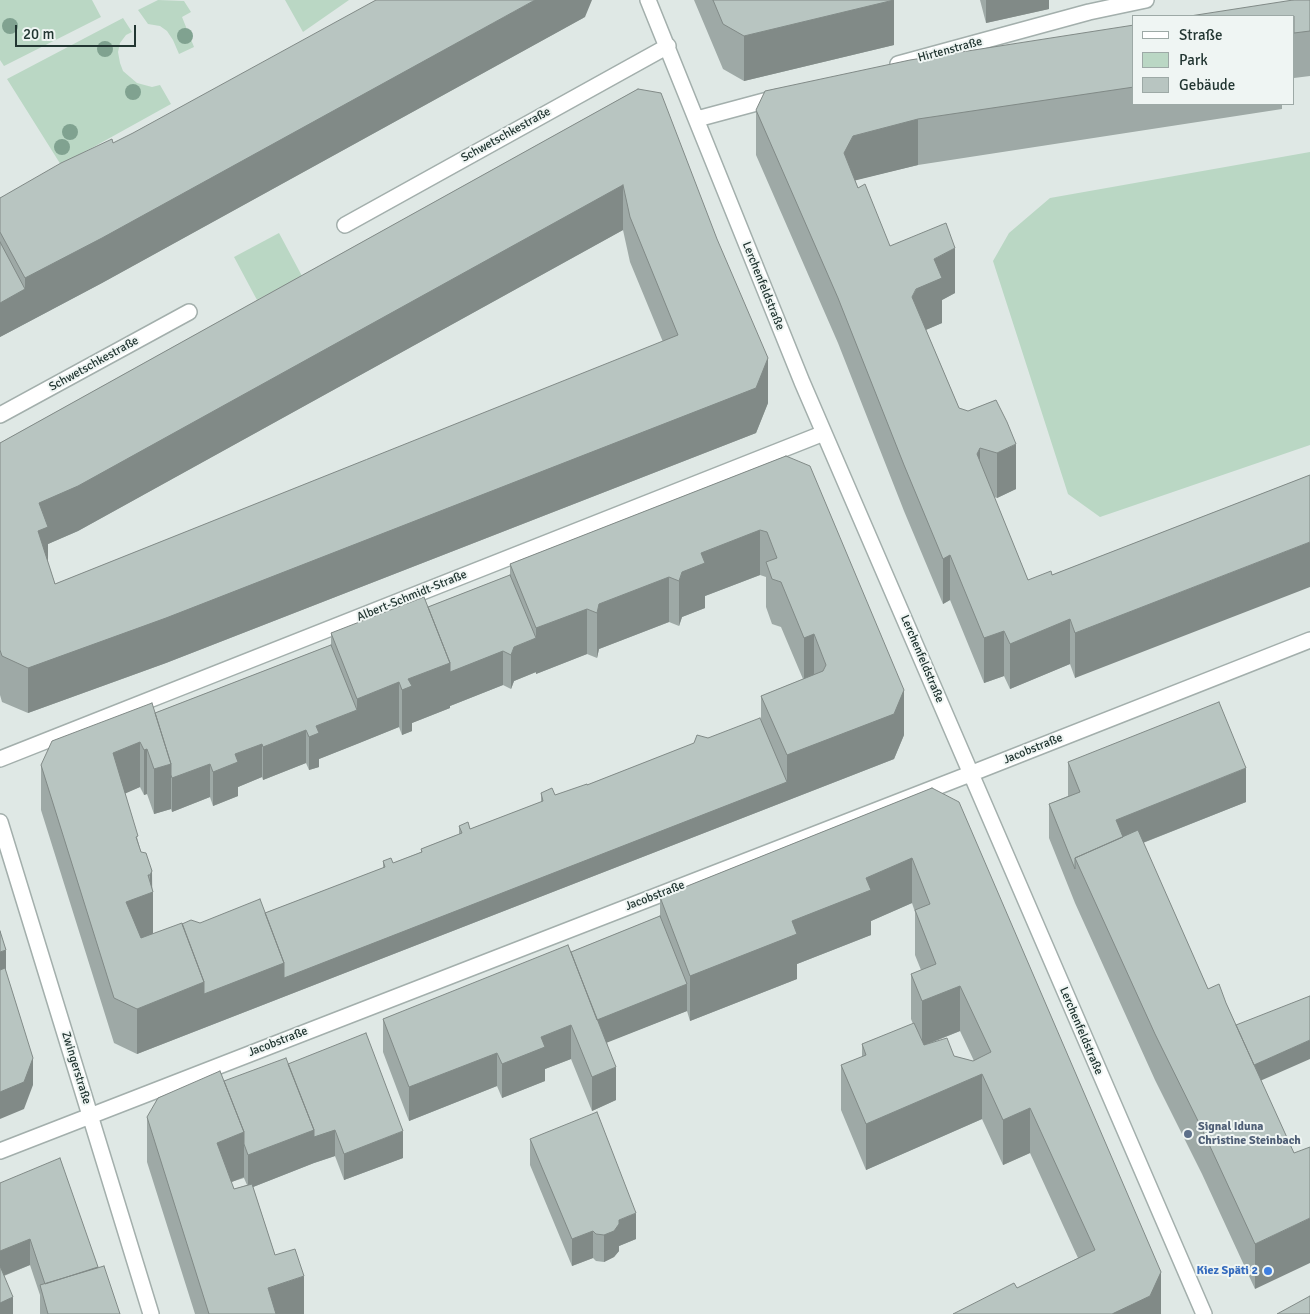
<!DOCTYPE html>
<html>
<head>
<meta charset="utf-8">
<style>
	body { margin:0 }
	#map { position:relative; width:1310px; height:1314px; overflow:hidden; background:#dfe8e5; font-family:Signika,sans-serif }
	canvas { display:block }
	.legend { position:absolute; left:1132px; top:15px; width:162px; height:90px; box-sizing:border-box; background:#eff5f3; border:1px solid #9da9a6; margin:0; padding:6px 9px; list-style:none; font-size:15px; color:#223632 }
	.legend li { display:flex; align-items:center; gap:10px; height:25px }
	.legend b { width:25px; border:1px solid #9da9a6 }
	.scale { position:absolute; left:15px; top:25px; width:121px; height:22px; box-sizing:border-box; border:2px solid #223632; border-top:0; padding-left:6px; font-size:15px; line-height:18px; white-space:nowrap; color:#223632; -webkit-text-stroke:4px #eff5f3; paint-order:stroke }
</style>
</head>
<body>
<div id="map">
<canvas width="1310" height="1314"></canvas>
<ul class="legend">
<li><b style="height:6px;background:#fff"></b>Straße</li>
<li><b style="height:14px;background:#bad7c4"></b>Park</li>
<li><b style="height:14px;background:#b8c5c1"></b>Gebäude</li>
</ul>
<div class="scale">20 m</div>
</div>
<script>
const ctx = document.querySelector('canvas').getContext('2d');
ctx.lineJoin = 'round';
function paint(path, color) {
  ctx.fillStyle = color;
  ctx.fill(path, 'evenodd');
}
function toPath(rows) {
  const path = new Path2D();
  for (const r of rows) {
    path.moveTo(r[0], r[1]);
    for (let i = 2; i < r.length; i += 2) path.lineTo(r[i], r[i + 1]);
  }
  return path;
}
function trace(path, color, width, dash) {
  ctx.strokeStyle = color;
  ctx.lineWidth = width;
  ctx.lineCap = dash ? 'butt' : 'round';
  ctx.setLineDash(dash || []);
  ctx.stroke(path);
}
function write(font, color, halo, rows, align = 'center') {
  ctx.font = font + ' Signika,sans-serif';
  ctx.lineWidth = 4;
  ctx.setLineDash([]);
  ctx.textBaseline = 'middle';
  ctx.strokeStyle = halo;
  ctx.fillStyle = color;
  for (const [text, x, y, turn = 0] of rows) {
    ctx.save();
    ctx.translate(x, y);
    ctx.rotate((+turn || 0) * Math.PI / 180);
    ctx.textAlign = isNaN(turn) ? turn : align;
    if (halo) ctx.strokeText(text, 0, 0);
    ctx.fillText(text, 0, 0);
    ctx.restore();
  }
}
const green = toPath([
	[0,0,92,0,101,17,4,66,0,60],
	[158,0,184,1,191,12,182,17,194,47,179,54,173,40,167,31,160,26,148,24,138,10],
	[285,0,349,0,303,32],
	[123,18,132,32,126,35,120,43,118,52,120,63,123,71,137,83,152,87,160,85,171,104,61,165,7,79],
	[1310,152,1310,445,1100,517,1068,494,993,261,1009,233,1050,198],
	[279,233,302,276,257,300,234,257]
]);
const street = toPath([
	[648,0,802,382,1204,1314],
	[898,64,1089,12,1146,0],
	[697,119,779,97],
	[345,225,668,46],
	[0,415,189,312],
	[0,759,824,433],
	[0,822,151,1314],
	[0,1151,970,774,1310,640]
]);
const trees = [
	[10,26],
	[185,36],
	[105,49],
	[133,92],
	[70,132],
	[62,147]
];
const wall = toPath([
	[694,0,894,0,894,45,744,81,723,69],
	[980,0,1049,0,1049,9,986,23],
	[1310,0,1310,76,1294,78,1294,16],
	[585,17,102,283,0,337,0,198,113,143],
	[1134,25,1134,104,1282,104,1282,109,918,165,855,180,858,188,890,246,955,293,942,300,942,323,926,330,959,408,968,411,996,400,1016,489,997,498,994,497,1028,580,1052,575,1310,475,1075,678,1070,664,1010,689,1004,676,984,683,950,600,943,604,904,511,838,343,756,155,756,110],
	[638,89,768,403,756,433,166,663,28,713,2,702,0,695,0,443],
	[623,230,630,262,663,342,55,584,48,563,48,544,78,531],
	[786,456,904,735,894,759,137,1054,114,1043,41,810,41,765,155,713,331,645,331,633,428,607,510,575,510,564],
	[760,575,766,577,766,607,772,624,781,627,803,679,761,696,761,722,708,738,587,785,555,795,541,793,541,802,470,829,459,826,459,834,421,849,421,852,393,863,383,861,383,868,265,913,200,923,182,924,153,934,152,871,141,852,125,793,140,787,144,795,147,794,154,814,171,809,172,812,210,797,213,806,238,796,238,787,262,777,263,780,306,763,309,770,319,767,319,759,399,727,402,735,412,731,412,723,450,708,450,706,503,685,511,689,514,681,536,672,536,674,587,654,597,658,599,649,669,622,679,626,682,617,705,608,705,596],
	[1068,762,1246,802,1143,843,1208,989,1226,1003,1261,1080,1255,1289,1202,1174,1155,1080,1075,903,1049,838,1049,804,1068,796],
	[932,788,1161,1314,1017,1288,1078,1258,1030,1153,1003,1165,982,1119,866,1170,841,1110,841,1065,862,1057,862,1044,913,1024,911,1019,911,974,921,970,915,955,915,912,912,903,871,921,871,935,797,964,797,979,690,1021,687,1011,607,1042,616,1100,592,1111,571,1059,545,1069,545,1081,502,1098,497,1086,409,1121,383,1052,383,1019,571,952,660,916,660,897],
	[960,1031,974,1061,973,1061,954,1056,926,1045],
	[288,1064,403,1158,344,1180,335,1156,314,1163,253,1187,275,1255,304,1314,195,1314,147,1162,147,1117,224,1081],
	[244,1178,247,1185,234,1189,231,1182],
	[530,1139,636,1239,619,1246,619,1251,614,1257,604,1262,596,1261,593,1258,572,1266,530,1165],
	[0,1183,98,1267,120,1314,40,1314,40,1295,30,1265,4,1276,13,1314,0,1314]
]);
const shadedWall = toPath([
	[535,0,592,0,585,17,102,283,0,337,0,303,25,289,25,278],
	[894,0,894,45,744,81,744,36],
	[986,0,1049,0,1049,9,986,23],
	[918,119,918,165,853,181,844,153,853,136],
	[623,185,623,230,78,531,48,544,48,572,38,531,39,503],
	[955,248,955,293,942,300,942,323,916,334,912,297,934,259],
	[768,358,768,403,756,433,166,663,28,713,28,668],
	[1016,444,1016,489,997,498,997,453],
	[980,448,980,493,977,454],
	[760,530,760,575,705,596,705,608,682,617,679,626,679,581,682,572,701,553],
	[1310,542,1310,587,1075,678,1075,633],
	[950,555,950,600,943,604,943,559],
	[669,577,669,622,599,649,597,658,597,613,599,604],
	[587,609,587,654,536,674,536,628],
	[1070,619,1070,664,1010,689,1010,644],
	[1004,631,1004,676,984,683,984,638],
	[814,634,814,679,804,683,804,638],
	[536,638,536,672,514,681,511,689,511,655,514,647],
	[503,651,503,685,450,706,450,708,412,723,412,731,402,735,402,690,408,679,450,663],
	[399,682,399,727,357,744,357,699],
	[904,690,904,735,894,759,137,1054,137,1009,204,982,284,963,787,782,787,755],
	[357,710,357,744,319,759,319,767,309,770,309,737,316,726],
	[306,730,306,763,263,780,263,747],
	[140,742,140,787,113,799,113,753],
	[262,744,262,777,238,787,238,796,213,806,213,772,235,754],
	[147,749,147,794,144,795,144,750],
	[171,764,171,809,154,814,154,769],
	[210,764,210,797,172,812,172,778],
	[1246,768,1246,802,1127,849,1116,820],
	[912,858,912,903,871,921,871,935,797,964,797,979,690,1021,690,976,792,921,866,878],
	[152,871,152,892,153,892,153,937,126,947,126,902,150,893,150,875],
	[6,950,6,995,0,997,0,952],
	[687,984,687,1011,596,1047,596,1020],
	[960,986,960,1031,922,1046,922,1001],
	[571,1025,571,1059,545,1069,545,1081,502,1098,502,1064,541,1037],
	[1310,1040,1310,1059,1244,1088,1244,1069],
	[497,1053,497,1086,409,1121,409,1087],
	[33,1058,33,1085,24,1109,0,1119,0,1092],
	[616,1067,616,1100,592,1111,592,1077],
	[982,1074,982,1119,866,1170,866,1124],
	[1030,1108,1030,1153,1003,1165,1003,1120],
	[314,1130,335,1130,335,1156,314,1163,248,1189,248,1155],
	[403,1131,403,1158,344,1180,344,1154],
	[244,1132,244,1177,217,1188,217,1143],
	[636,1213,636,1239,619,1246,619,1251,614,1257,604,1262,604,1235,619,1220],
	[1310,1218,1310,1263,1255,1289,1255,1244],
	[593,1231,593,1258,572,1266,572,1239],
	[30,1239,30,1265,0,1277,0,1251],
	[1161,1272,1161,1314,1112,1314],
	[304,1276,304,1314,268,1314,268,1288],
	[13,1297,13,1314,0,1314,0,1303]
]);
const building = toPath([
	[376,0,535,0,102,238,25,278,0,232,0,198,61,163,112,139,113,143,133,133,376,0],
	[713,0,894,0,744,36,723,24,713,0],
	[1293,0,1310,0,1310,31,1294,33,1294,16,1190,16,1293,0],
	[1134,25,1134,87,918,119,853,136,844,153,858,188,865,184,890,246,946,223,955,248,934,259,942,278,916,289,912,297,959,408,968,411,996,400,1007,422,1016,444,997,453,980,448,977,454,1028,580,1051,571,1052,575,1310,475,1310,542,1075,633,1070,619,1010,644,1004,631,984,638,950,555,943,559,904,465,838,298,756,110,765,91,910,60,1134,25],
	[638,89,661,93,717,239,768,358,756,388,166,618,28,668,2,656,0,650,0,443,638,89],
	[623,185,630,217,678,335,55,584,38,531,48,527,39,503,78,486,623,185],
	[0,242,25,289,0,303,0,242],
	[786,456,810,466,904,690,894,714,787,755,761,696,823,671,826,665,814,634,804,638,781,582,772,579,766,562,777,558,767,532,760,530,701,553,705,563,682,572,679,581,669,577,599,604,597,613,587,609,536,628,510,564,786,456],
	[510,575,536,638,514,647,511,655,503,651,450,672,450,663,428,607,510,575],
	[424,597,450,663,408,679,412,686,402,690,399,682,357,699,331,633,424,597],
	[331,645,357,710,316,726,319,733,309,737,306,730,263,747,262,744,235,754,238,762,213,772,210,764,172,778,171,775,171,764,155,713,331,645],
	[1219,702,1246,768,1116,820,1123,837,1075,858,1075,869,1049,804,1080,792,1068,762,1219,702],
	[152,703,171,764,154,769,147,749,144,750,140,742,113,753,138,836,136,837,141,852,146,853,152,871,150,875,148,875,153,892,126,902,141,938,182,923,204,982,137,1009,114,998,41,765,52,741,152,703],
	[760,718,787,782,284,978,284,963,265,913,385,867,383,861,391,858,393,863,422,852,421,849,462,833,459,826,468,822,470,829,543,801,541,793,552,788,555,795,587,784,587,785,694,743,697,735,708,738,760,718],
	[932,788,959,802,1161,1272,1150,1296,1112,1314,953,1314,1014,1283,1017,1288,1095,1250,1030,1108,1003,1120,982,1074,866,1124,841,1065,866,1055,862,1044,914,1023,924,1045,947,1038,954,1056,973,1061,991,1052,960,986,922,1001,911,974,936,964,915,910,930,904,912,858,866,878,871,890,792,921,797,934,690,976,660,897,932,788],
	[1138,830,1208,989,1219,984,1226,1003,1294,1153,1310,1147,1310,1218,1255,1244,1202,1129,1155,1034,1075,858,1138,830],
	[260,899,284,963,204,994,204,982,182,924,191,920,200,923,260,899],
	[660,916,687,984,597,1020,571,952,660,916],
	[0,931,6,950,0,952,0,931],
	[568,945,616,1067,592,1077,571,1025,541,1037,545,1047,502,1064,497,1053,409,1087,383,1019,568,945],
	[5,968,33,1058,24,1082,0,1092,0,970,5,968],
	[1310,996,1310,1040,1254,1065,1236,1025,1310,996],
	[366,1033,403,1131,344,1154,335,1130,314,1137,314,1130,288,1064,366,1033],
	[286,1058,314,1130,248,1155,244,1144,244,1132,224,1081,286,1058],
	[220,1071,244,1132,217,1143,234,1189,252,1184,275,1255,295,1249,304,1276,268,1288,276,1314,209,1314,147,1117,158,1098,220,1071],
	[597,1112,636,1213,619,1220,619,1224,614,1231,604,1235,596,1234,593,1231,572,1239,530,1139,597,1112],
	[60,1158,98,1267,45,1284,30,1239,0,1251,0,1183,60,1158],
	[0,1266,13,1297,0,1303,0,1266],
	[104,1266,120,1314,48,1314,40,1285,104,1266],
	[1310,1296,1310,1314,1277,1314,1310,1296]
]);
const markers = [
	[1188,1134,5,"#5c6f8a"],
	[1268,1271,5,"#3f7fe0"]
];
const streetNames = [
	["Hirtenstraße",950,50,-15],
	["Schwetschkestraße",506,135,-29],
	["Lerchenfeldstraße",763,286,68],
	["Schwetschkestraße",94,364,-29],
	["Albert-Schmidt-Straße",412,596,-22],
	["Lerchenfeldstraße",922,659,67],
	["Jacobstraße",1033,749,-22],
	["Jacobstraße",655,896,-21],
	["Lerchenfeldstraße",1081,1031,67],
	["Jacobstraße",278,1042,-21],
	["Zwingerstraße",76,1068,73]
];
const serviceNames = [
	["Signal Iduna",1198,1127],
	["Christine Steinbach",1198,1141]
];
const shopNames = [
	["Kiez Späti 2",1258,1271]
];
paint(green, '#bad7c4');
trace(street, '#a3afac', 18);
trace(street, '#fff', 15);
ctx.fillStyle = '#80a290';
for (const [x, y] of trees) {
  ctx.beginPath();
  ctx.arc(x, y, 8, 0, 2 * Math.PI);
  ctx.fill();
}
paint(wall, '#9ea9a6');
paint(shadedWall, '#818a87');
paint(building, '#b8c5c1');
trace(building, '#818a87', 1);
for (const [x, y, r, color] of markers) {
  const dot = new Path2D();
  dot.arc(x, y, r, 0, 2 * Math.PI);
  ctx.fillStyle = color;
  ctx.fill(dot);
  trace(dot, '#eff5f3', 2);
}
write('12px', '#223632', '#eff5f3', streetNames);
write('bold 12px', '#4e5e75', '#eff5f3', serviceNames, 'left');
write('bold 12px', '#366cbe', '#eff5f3', shopNames, 'right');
</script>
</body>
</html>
